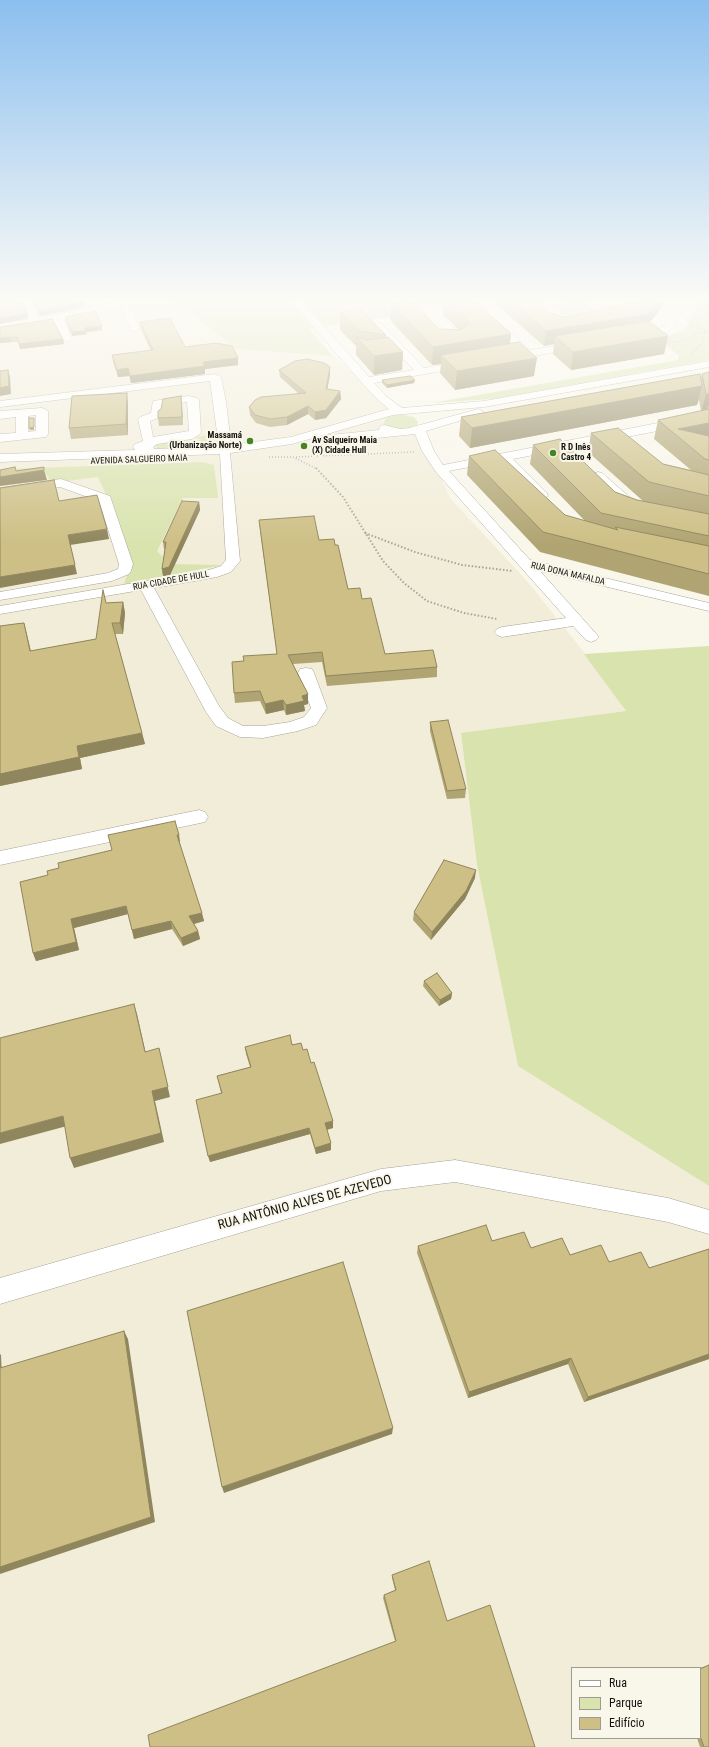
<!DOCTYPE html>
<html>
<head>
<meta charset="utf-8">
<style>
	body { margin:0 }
	#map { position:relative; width:709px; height:1747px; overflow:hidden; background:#f9f6ea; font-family:"Roboto Condensed",sans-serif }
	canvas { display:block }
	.legend { position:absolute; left:571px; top:1667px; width:130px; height:72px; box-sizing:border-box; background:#f9f6ea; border:1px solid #9d9b92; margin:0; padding:5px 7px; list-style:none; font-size:12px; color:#14130f }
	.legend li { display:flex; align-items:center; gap:8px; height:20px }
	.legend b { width:20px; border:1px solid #9d9b92 }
</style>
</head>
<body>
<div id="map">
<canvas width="709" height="1747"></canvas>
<ul class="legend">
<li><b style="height:5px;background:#fff"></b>Rua</li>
<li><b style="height:11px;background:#d9e3ae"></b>Parque</li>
<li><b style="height:11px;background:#cdbf85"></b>Edifício</li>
</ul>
</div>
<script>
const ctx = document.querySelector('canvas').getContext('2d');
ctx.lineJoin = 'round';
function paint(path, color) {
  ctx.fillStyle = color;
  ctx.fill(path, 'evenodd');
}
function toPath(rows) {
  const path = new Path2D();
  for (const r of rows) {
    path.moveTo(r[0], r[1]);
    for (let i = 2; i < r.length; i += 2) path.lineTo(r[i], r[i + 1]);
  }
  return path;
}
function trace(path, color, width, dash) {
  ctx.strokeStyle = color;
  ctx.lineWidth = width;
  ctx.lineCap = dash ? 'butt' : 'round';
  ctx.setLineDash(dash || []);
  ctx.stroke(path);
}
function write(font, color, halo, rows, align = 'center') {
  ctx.font = font + ' "Roboto Condensed",sans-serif';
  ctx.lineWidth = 4;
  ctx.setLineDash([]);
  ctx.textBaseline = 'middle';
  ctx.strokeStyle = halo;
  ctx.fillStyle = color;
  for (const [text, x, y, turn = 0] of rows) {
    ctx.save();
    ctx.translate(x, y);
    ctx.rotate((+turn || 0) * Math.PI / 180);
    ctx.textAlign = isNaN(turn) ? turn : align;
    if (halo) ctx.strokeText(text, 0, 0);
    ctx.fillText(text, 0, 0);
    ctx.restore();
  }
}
const built = toPath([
	[129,300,172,300,236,349,333,356,361,379,380,402,421,434,450,498,526,580,591,661,626,711,461,734,477,865,518,1066,709,1186,709,1747,0,1747,0,324],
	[572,1668,700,1668,700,1738,572,1738],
	[538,300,614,300,604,313,560,319]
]);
const green = toPath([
	[174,300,458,300,418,308,404,315,309,329,333,356,236,349],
	[703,300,709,300,709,360,493,399,432,403,678,360,679,356,659,339,682,331,688,325,697,304],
	[583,301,595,310,562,315,551,306],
	[399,414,414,417,418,422,417,425,404,430,385,425,384,423,386,418],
	[209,435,212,443,208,447,158,449,155,446,157,443,166,441,173,443,201,440,195,437],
	[203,462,214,465,218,498,183,498,157,551,163,557,162,564,223,565,124,584,127,575,126,553,116,516,98,477,51,483,47,475,21,479,0,471,6,469],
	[709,646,709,1186,518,1066,477,865,461,733,626,711,584,654]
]);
const pathFar1 = toPath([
	[346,300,384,309,389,312,390,315,385,317],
	[709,306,704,306,709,313],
	[686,320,705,331,702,344,690,355],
	[664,343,684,341,697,333,709,331],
	[269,457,293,457,317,469],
	[296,457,415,452]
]);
const path = toPath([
	[316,468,343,497,383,561,404,583,427,601,464,613,497,619],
	[365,533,415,552,462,565,513,571]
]);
const minor = toPath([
	[22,300,32,300,39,318,123,300,143,300,129,305,140,328,135,331,131,330,120,307,64,320,72,339,67,342,62,339,54,322,0,330,0,324,30,319,22,300],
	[290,300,301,300,369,377,414,370,373,327,372,325,373,323,377,322,381,323,424,368,465,361,470,364,465,367,374,383,386,396,402,408,484,401,709,361,709,367,484,407,393,415,292,444,230,453,240,561,231,572,217,577,154,588,219,706,228,718,243,726,263,726,290,722,304,717,311,708,298,673,300,669,306,668,312,669,314,673,327,708,316,725,298,731,263,738,240,737,216,726,206,712,141,590,0,614,0,606,209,570,221,566,226,560,220,454,0,462,0,454,135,450,133,447,135,444,143,441,138,419,140,417,151,413,153,401,188,396,197,398,199,400,201,433,192,439,157,444,153,447,154,449,219,447,210,381,0,407,0,401,215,374,221,377,226,402,231,445,291,437,389,409,378,400,362,383,290,300],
	[187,402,189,431,153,437,150,421,161,417,163,406,187,402],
	[490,300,515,300,510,303,441,315,467,341,454,347,449,344,455,340,431,316,424,320,435,332,430,335,426,334,413,319,427,311,490,300],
	[678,300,688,300,675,325,668,332,636,339,632,338,631,336,632,334,661,328,666,323,678,300],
	[492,319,496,320,530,350,580,342,585,345,580,348,528,357,503,359,502,357,503,355,519,352,488,324,487,322,492,319],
	[42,408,48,411,48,434,46,437,0,442,0,434,16,433,16,417,0,419,0,411,42,408],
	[36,415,36,431,28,432,28,416,36,415],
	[478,409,484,412,482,414,426,431,434,451,443,465,709,413,709,421,513,459,547,493,548,496,542,500,537,499,501,461,449,471,530,560,709,603,709,611,540,571,599,637,596,640,591,642,586,640,573,626,502,637,497,635,494,632,497,629,502,627,566,618,436,472,422,451,415,434,320,444,314,440,320,436,379,430,380,426,384,425,400,429,409,428,478,409],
	[598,472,602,473,634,501,642,503,644,506,642,509,637,510,624,507,605,489,599,493,594,492,582,480,584,477,598,472],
	[61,479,110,496,133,564,131,571,129,574,112,581,0,600,0,592,108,573,118,569,119,564,99,501,60,487,0,496,0,488,61,479],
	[199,810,205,812,208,817,205,822,0,865,0,851,199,810],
	[455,1160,668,1198,709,1210,709,1234,668,1222,455,1182,381,1191,0,1304,0,1278,381,1169,455,1160]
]);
const wall = toPath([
	[34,300,82,300,83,302,84,307,40,316],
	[414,300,414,304,439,329,458,329,443,315,444,300,473,300,511,334,510,344,534,376,455,390,440,373,441,364,432,365,390,320,391,303],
	[498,300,534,300,550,313,563,317,634,302,667,300,650,322,668,336,664,354,571,370,553,354,554,344,544,346,498,306],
	[340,312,386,335,386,337,403,352,402,370,374,375,356,355,356,346,340,330],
	[65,317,102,326,102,330,86,332,87,334,72,336,66,321],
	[140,322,185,347,238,358,238,365,205,369,205,374,131,383,129,376,118,377,113,362,112,355,151,351,141,329],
	[0,327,63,339,64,344,20,349,18,342,12,342,0,343],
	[330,367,330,375,327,389,340,391,341,399,326,418,315,420,308,414,287,425,270,427,256,423,250,415,249,407,298,393,280,377,279,370],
	[709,372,709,596,540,552,467,475,469,456,565,515,585,521,530,464,533,445,615,492,637,500,643,501,588,452,591,433,663,464,691,470,654,439,658,420,701,411,699,400,697,405,470,448,459,436,461,417,701,378,702,374],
	[382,380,414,383,387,388,382,383],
	[181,396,183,425,159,426,158,418],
	[128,403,128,435,71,439,69,428],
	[199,502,200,510,170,575,163,576,162,569,165,549,164,549,163,542],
	[259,520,335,545,348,589,362,599,385,654,437,667,437,677,327,686,322,662,293,664,308,704,304,705,305,711,286,715,284,710,266,714,260,701,235,703,234,693,244,661,277,654,260,530],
	[123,602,125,613,123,634,115,634,145,744,80,758,82,769,0,786,0,626,24,623,31,651,96,639,106,603],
	[430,722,466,789,465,798,447,799,430,731],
	[179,835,180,843,180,844,204,921,194,924,198,931,200,939,183,946,172,929,134,939,128,914,74,928,79,950,36,961,33,953,48,875,59,868],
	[475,878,465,899,431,940,413,920,414,912],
	[424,981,452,993,451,999,439,1006,423,986],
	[292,1045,303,1050,333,1128,327,1130,331,1150,316,1154,310,1134,210,1162,221,1093,217,1076,250,1067,246,1054,245,1047],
	[492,1241,570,1255,649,1268,709,1249,709,1359,584,1402,568,1364,468,1398,417,1253,418,1246],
	[392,1575,447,1621,395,1641,383,1598,384,1595,395,1590,392,1578],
	[709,1665,709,1747,700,1747,697,1738,700,1738,700,1668]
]);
const shadedWall = toPath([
	[658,300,667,300,645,329,555,336,554,344,544,346,546,331],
	[83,302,84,307,40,316,39,312],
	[27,313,28,318,0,324,0,319],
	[102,326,102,330,86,332,87,334,72,336,72,332,85,328],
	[511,334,509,352,441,355,441,364,432,365,433,347],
	[668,336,664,354,571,370,573,352],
	[11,337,12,342,0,343,0,338],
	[63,339,64,344,20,349,19,344],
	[403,352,402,370,374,375,374,356],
	[238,358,238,365,205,369,205,374,131,383,130,376,203,362],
	[537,358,534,376,455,390,457,371],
	[330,367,330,375,326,396,326,389],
	[128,368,129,376,118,377,117,370],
	[8,370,10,377,11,394,0,396,0,388],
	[415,380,414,383,387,388,387,385],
	[702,386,697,405,470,448,472,428],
	[340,391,341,399,326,418,315,420,315,412],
	[127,393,128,403,128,435,126,424],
	[706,394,709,394,709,408,708,405,706,412,701,413],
	[181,396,182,404,183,425,182,417],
	[308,406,308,414,287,425,287,417],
	[34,418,34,430,30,430,29,428],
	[709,423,709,441,678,429],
	[44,470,47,480,0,486,0,477],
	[199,502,200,510,170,575,163,576,162,569],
	[107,529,109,539,70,545,68,535],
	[75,565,77,574,0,588,0,577],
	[123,602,125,613,123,634,120,623],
	[24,623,27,635,33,662,30,651],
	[308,694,308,704,304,705,305,711,286,715,286,705,302,696],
	[283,700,284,710,266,714,265,704],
	[142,733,145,744,80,758,82,769,0,786,0,774,77,746],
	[177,835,179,835,180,843,178,844],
	[476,870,475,878,465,899,431,940,432,932],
	[126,906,128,914,74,928,79,950,36,961,33,953,71,919],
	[202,913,204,921,190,925,189,916],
	[171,921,172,929,134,939,132,930],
	[198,931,200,939,183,946,181,938],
	[452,993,451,999,439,1006,440,1000],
	[134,1004,137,1014,148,1063,145,1052],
	[159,1048,170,1097,155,1101,164,1142,74,1168,70,1158,152,1091],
	[63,1116,67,1126,0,1144,0,1133],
	[333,1121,333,1128,325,1130,325,1123],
	[309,1128,310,1134,210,1162,208,1156],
	[331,1143,331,1150,316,1154,315,1148],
	[124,1331,128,1339,155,1522,0,1574,0,1567],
	[0,1354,1,1355,2,1377,0,1374],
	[709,1354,709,1359,584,1402,588,1397],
	[571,1358,568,1364,468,1398,469,1392],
	[393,1428,392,1434,224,1493,222,1487]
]);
const building = toPath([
	[0,300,21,300,27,313,0,319,0,300],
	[34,300,82,300,83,302,39,312,34,300],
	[407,300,413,300,413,302,439,329,460,330,469,324,469,322,447,300,473,300,511,334,433,347,391,303,407,300],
	[510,300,534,300,550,313,563,317,634,302,635,300,658,300,648,314,546,331,510,300],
	[360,309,386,335,359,331,340,312,360,309],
	[95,311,102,326,85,328,86,331,72,332,65,317,95,311],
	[170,318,185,347,216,343,232,346,238,358,203,362,205,366,130,376,128,368,117,370,112,355,153,350,140,322,170,318],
	[52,319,63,339,19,344,17,337,11,337,0,338,0,327,52,319],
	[648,321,668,336,573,352,555,336,648,321],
	[356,337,367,340,388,337,403,352,374,356,356,337],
	[519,342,537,358,457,371,441,355,519,342],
	[307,359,324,363,330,367,326,389,340,391,326,410,315,412,308,406,287,417,270,419,255,415,249,407,255,400,261,397,306,393,279,370,295,361,307,359],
	[8,370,9,386,0,388,0,371,8,370],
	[709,372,709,394,706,394,702,374,709,372],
	[700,374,702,386,472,428,461,417,700,374],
	[410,376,415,380,387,385,382,380,410,376],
	[127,393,126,424,69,428,72,396,127,393],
	[181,396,182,417,158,418,158,411,161,409,163,399,181,396],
	[709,409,709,423,678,429,709,436,709,460,705,459,658,420,709,409],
	[29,418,34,418,34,427,29,428,29,418],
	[618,428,663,464,709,475,709,496,649,482,591,433,618,428],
	[560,439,615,492,637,500,709,514,709,536,601,513,533,445,560,439],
	[495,450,565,515,618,530,615,527,709,546,709,574,543,532,469,456,495,450],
	[15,467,16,471,44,467,44,470,0,477,0,470,15,467],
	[54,480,59,501,97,495,107,529,68,535,75,565,0,577,0,488,54,480],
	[182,501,199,502,169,567,162,569,166,542,163,542,182,501],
	[314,516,319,540,334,539,335,545,338,545,348,589,360,588,362,599,371,598,385,654,433,650,437,667,326,676,322,652,288,655,308,694,302,696,304,701,286,705,283,700,265,704,260,691,234,693,232,662,244,661,243,656,277,654,259,520,314,516],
	[103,590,106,603,123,602,120,623,112,623,142,733,77,746,79,757,0,774,0,626,15,624,24,623,30,651,96,639,103,590],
	[448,720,466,789,447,791,430,722,448,720],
	[175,821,179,835,177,835,202,913,189,916,198,931,181,938,171,921,132,930,126,906,71,919,76,942,33,953,20,882,48,875,47,871,59,868,58,863,112,850,108,835,175,821],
	[444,860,476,870,466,891,432,932,414,912,444,860],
	[437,973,452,993,440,1000,424,981,437,973],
	[134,1004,145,1052,159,1048,168,1087,152,1091,161,1133,70,1158,63,1116,0,1133,0,1038,134,1004],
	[290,1035,292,1045,301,1043,303,1050,307,1049,311,1063,314,1062,333,1121,325,1123,331,1143,315,1148,309,1128,208,1156,196,1100,222,1093,217,1076,251,1067,245,1047,290,1035],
	[486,1225,492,1241,524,1232,531,1248,562,1238,570,1255,601,1245,609,1262,641,1252,649,1268,709,1249,709,1354,588,1397,571,1358,469,1392,418,1246,486,1225],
	[343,1262,393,1428,222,1487,187,1311,343,1262],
	[124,1331,151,1517,0,1567,0,1368,124,1331],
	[429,1561,447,1621,490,1605,535,1747,150,1747,148,1735,396,1641,384,1595,396,1590,392,1575,429,1561],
	[709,1665,709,1747,704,1747,700,1736,700,1669,709,1665]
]);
const markers = [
	[250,441,4,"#468423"],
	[304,446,4,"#468423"],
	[553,453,4,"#468423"]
];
const farPoinames = [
	["Massamá",242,436,"right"],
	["(Urbanização Norte)",242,446,"right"],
	["Av Salgueiro Maia",312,441],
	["(X) Cidade Hull",312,451],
	["R D Inês",561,448],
	["Castro 4",561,458]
];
const farStreetnames = [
	["AVENIDA SALGUEIRO MAIA",139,460,-2],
	["RUA DONA MAFALDA",568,574,13],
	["RUA CIDADE DE HULL",171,581,-10]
];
const nearStreetnames = [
	["RUA ANTÔNIO ALVES DE AZEVEDO",305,1203,-15]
];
paint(built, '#f2edd9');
paint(green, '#d9e3ae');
trace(minor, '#a6a398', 1);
trace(pathFar1, '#a7a49b', 1.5, [1, 2]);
trace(path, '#a7a49b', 2, [1.5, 2]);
paint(minor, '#fff');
paint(wall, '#b0a472');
paint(shadedWall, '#90865d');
paint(building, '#cdbf85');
trace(building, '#90865d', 1);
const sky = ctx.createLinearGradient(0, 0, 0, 545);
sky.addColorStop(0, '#8bbfef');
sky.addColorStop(0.55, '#fcfbf6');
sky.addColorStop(1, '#fcfbf600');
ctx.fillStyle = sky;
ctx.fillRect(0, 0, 709, 545);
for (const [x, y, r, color] of markers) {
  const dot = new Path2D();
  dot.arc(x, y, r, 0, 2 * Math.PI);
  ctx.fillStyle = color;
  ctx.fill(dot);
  trace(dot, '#f9f6ea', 1.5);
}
write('bold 9px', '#14130f', '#f9f6ea', farPoinames, 'left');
write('9px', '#14130f', '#f9f6ea', farStreetnames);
write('13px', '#14130f', '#f9f6ea', nearStreetnames);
</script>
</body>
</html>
